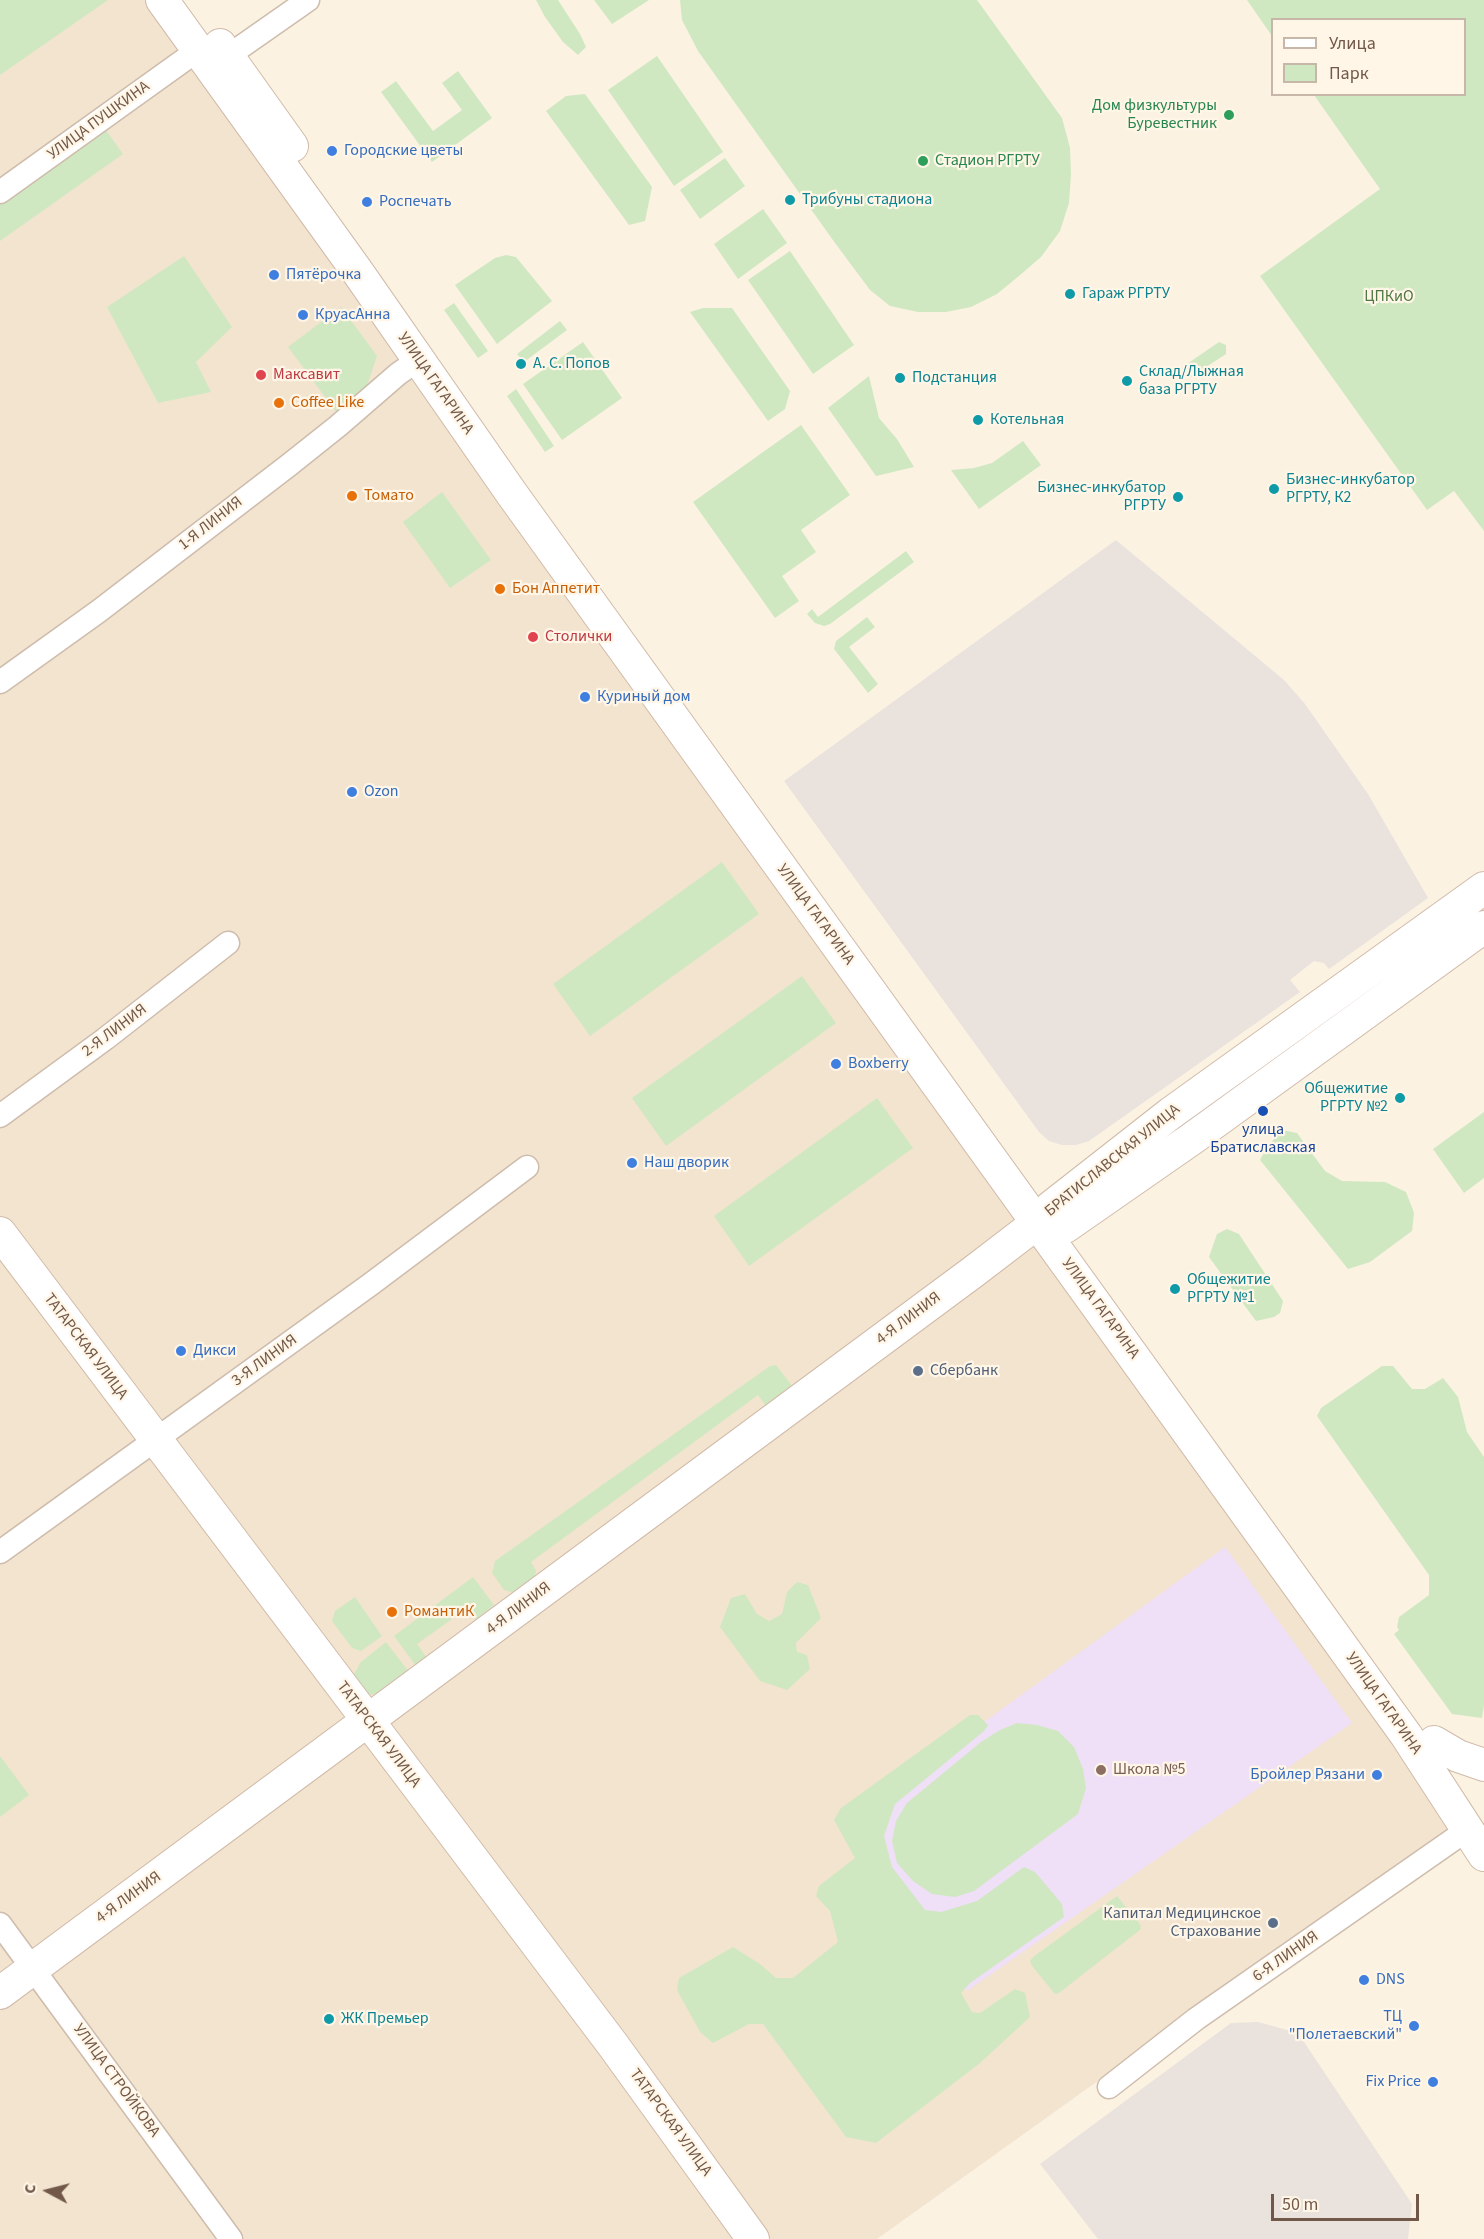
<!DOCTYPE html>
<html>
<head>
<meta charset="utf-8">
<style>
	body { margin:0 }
	#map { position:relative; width:1484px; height:2239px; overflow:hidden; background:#fbf2e2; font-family:"Source Sans 3",sans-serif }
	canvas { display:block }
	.legend { position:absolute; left:1271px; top:18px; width:195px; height:78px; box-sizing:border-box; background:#fff6e7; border:2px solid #c7b7a8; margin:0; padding:8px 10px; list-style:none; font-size:18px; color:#725849 }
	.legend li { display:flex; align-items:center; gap:12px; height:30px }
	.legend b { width:30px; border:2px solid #c7b7a8 }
	.north { position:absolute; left:18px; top:2161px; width:60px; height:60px; -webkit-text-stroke:4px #fff6e7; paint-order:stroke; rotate:277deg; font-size:16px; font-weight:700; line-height:24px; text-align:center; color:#725849 }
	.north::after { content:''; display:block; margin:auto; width:21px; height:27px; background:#725849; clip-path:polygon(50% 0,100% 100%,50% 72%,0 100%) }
	.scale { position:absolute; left:1271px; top:2194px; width:148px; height:27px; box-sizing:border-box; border:3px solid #725849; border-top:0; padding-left:8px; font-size:18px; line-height:21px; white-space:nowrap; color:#725849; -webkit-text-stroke:4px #fff6e7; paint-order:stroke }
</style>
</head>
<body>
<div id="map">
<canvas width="1484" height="2239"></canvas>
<ul class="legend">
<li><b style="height:8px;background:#fff"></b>Улица</li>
<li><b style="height:16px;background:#d0e8c1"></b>Парк</li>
</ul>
<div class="north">С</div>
<div class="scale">50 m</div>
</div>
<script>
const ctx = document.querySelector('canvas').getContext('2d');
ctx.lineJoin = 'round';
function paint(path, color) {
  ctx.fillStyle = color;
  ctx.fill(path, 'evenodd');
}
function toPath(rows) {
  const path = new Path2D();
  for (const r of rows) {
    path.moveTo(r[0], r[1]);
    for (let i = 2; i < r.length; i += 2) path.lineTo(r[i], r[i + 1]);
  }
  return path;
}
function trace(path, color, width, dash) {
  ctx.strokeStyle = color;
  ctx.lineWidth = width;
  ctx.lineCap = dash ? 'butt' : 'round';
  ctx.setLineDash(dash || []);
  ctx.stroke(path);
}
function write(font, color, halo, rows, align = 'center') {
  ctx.font = font + ' "Source Sans 3",sans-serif';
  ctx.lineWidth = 4.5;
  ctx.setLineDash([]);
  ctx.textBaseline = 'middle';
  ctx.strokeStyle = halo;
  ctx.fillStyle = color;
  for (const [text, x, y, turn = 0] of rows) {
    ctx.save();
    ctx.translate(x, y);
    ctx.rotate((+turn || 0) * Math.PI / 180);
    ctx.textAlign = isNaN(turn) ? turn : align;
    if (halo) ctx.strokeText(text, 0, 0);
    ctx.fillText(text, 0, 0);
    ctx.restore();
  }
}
const residential = toPath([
	[0,0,152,0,1461,1835,1102,2078,877,2239,0,2239]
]);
const industrial = toPath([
	[1116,540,1284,680,1305,704,1368,794,1428,898,1329,969,1324,963,1314,961,1290,980,1300,992,1089,1141,1076,1145,1062,1145,1049,1141,1039,1132,784,781],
	[1258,2022,1298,2033,1412,2204,1408,2239,1098,2239,1040,2164,1231,2023]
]);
const education = toPath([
	[1225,1547,1352,1723,967,1991,852,1818]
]);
const green = toPath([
	[0,0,108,0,0,75],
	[536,0,558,0,580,34,586,47,578,55,563,42,545,17],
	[594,0,649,0,612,24],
	[680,0,977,0,1062,118,1070,148,1071,174,1069,203,1060,231,1041,257,1019,276,997,294,971,307,946,312,918,312,890,306,870,290,835,243,698,51,682,20],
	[1247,0,1484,0,1484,531,1454,491,1427,510,1260,276,1380,189,1314,95,1464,94,1464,20,1272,20,1272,36],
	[657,56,723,152,674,186,608,90],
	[458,71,492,118,432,162,381,92,396,81,433,131,462,110,442,83],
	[585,94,652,187,645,221,629,225,546,111,566,96],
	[103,126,123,154,0,241,0,199],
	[725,158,745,186,700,219,680,190],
	[763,209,787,243,738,279,714,244],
	[790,251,854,345,813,374,748,280],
	[506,255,516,257,552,301,497,344,455,285,495,258],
	[184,256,232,327,196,362,211,392,158,403,107,307],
	[454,303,488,351,478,358,444,310],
	[341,307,377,356,365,392,337,413,288,347],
	[703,308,732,308,790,391,785,409,768,421,690,312],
	[560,321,567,330,524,362,517,354],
	[583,342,622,398,562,440,523,384],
	[1219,342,1226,345,1226,354,1189,378,1181,368],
	[869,376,879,418,897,439,914,467,876,476,828,408],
	[516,389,554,446,545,452,507,396],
	[801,425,850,495,801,530,816,552,782,576,799,601,775,618,693,502],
	[1023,441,1041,465,979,509,951,470,974,468,992,463],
	[442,492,491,560,450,588,403,522],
	[906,551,914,562,830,624,824,626,815,623,807,614,812,609,818,617],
	[867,617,875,627,849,647,878,684,868,693,834,649,836,641],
	[722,862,759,914,590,1036,553,984],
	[802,976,836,1023,666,1146,632,1098],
	[877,1098,913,1148,749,1266,714,1216],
	[1484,1112,1484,1178,1464,1193,1433,1149],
	[1282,1130,1297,1133,1325,1171,1342,1181,1385,1182,1406,1192,1414,1213,1412,1231,1370,1262,1348,1269,1260,1160,1267,1147],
	[1227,1229,1239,1234,1283,1301,1280,1313,1274,1317,1256,1321,1209,1257,1217,1234],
	[776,1365,793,1387,766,1406,758,1395,531,1562,536,1571,534,1579,515,1593,504,1590,492,1573,495,1561,770,1366],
	[1382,1366,1393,1366,1412,1389,1425,1389,1443,1378,1458,1397,1467,1432,1484,1457,1484,1705,1482,1718,1452,1714,1394,1634,1399,1630,1397,1627,1399,1617,1429,1595,1429,1575,1317,1416,1321,1408],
	[473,1577,494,1605,475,1620,466,1609,417,1644,427,1658,416,1666,394,1636],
	[797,1582,808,1585,821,1618,796,1643,797,1652,807,1655,810,1669,787,1690,760,1681,720,1627,731,1598,745,1594,757,1614,769,1621,782,1614,787,1592],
	[355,1597,382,1636,361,1651,352,1648,332,1621,335,1611],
	[386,1642,409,1672,385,1691,371,1695,358,1688,354,1674,361,1662],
	[970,1715,978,1715,988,1725,984,1731,895,1804,884,1836,892,1867,925,1910,941,1912,977,1901,1024,1867,1035,1872,1062,1904,1064,1917,970,1983,961,1993,972,2012,980,2013,1015,1989,1025,1993,1030,2017,980,2063,876,2143,846,2137,763,2024,749,2024,713,2043,700,2032,677,1990,679,1978,733,1947,760,1964,776,1978,793,1978,838,1942,830,1911,816,1896,819,1886,855,1858,834,1820,841,1808],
	[1017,1723,1037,1725,1058,1731,1074,1747,1083,1769,1086,1788,1078,1814,974,1891,955,1897,932,1894,913,1881,897,1863,892,1841,896,1821,907,1803,981,1742,1000,1730],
	[0,1756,29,1795,0,1817],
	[1117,1896,1140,1924,1141,1929,1059,1993,1055,1994,1032,1966,1030,1961,1033,1957]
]);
const street = toPath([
	[228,56,308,0],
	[0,192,198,50],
	[0,682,99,611,289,465,338,426,398,374,418,360],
	[0,1116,105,1039,228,943],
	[0,1552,371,1284,527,1167],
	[0,1924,231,2239],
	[1109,2087,1196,2019,1467,1830]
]);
const secondary = toPath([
	[162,0,357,271,512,494,1406,1735,1484,1855],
	[220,45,292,146],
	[1037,1223,1065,1227,1193,1138,1484,927],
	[0,1233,613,2045,753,2239],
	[1434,1742,1458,1756,1484,1765],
	[0,1993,973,1272,1037,1223,1051,1207,1171,1113,1484,888]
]);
const markers = [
	[1229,115,6,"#2e9e5b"],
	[332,151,6,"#3f7fe0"],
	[923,161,6,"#2e9e5b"],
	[790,200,6,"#0f9aa8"],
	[367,202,6,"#3f7fe0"],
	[274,275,6,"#3f7fe0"],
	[1070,294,6,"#0f9aa8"],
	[303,315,6,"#3f7fe0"],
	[521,364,6,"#0f9aa8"],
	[261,375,6,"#e0444e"],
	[900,378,6,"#0f9aa8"],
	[1127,381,6,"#0f9aa8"],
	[279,403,6,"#e8710a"],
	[978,420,6,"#0f9aa8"],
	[1274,489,6,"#0f9aa8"],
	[352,496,6,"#e8710a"],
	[1178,497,6,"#0f9aa8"],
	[500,589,6,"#e8710a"],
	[533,637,6,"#e0444e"],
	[585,697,6,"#3f7fe0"],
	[352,792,6,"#3f7fe0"],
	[836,1064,6,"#3f7fe0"],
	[1400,1098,6,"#0f9aa8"],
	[1263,1111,6,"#1a4fb4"],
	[632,1163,6,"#3f7fe0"],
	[1175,1289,6,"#0f9aa8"],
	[181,1351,6,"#3f7fe0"],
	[918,1371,6,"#5c6f8a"],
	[392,1612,6,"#e8710a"],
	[1101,1770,6,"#8d6e63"],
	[1377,1775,6,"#3f7fe0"],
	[1273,1923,6,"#5c6f8a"],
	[1364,1980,6,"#3f7fe0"],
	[329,2019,6,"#0f9aa8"],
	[1414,2026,6,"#3f7fe0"],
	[1433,2082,6,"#3f7fe0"]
];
const leisureNames = [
	["Дом физкультуры",1217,106],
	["Буревестник",1217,124],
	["Стадион РГРТУ",935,161,"left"]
];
const streetNames = [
	["УЛИЦА ПУШКИНА",99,121,-36],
	["УЛИЦА ГАГАРИНА",435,384,55],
	["1-Я ЛИНИЯ",211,524,-38],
	["УЛИЦА ГАГАРИНА",815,915,54],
	["2-Я ЛИНИЯ",115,1031,-37],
	["БРАТИСЛАВСКАЯ УЛИЦА",1113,1161,-39],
	["УЛИЦА ГАГАРИНА",1100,1309,54],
	["4-Я ЛИНИЯ",909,1319,-37],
	["ТАТАРСКАЯ УЛИЦА",85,1347,53],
	["3-Я ЛИНИЯ",265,1361,-36],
	["4-Я ЛИНИЯ",519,1609,-37],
	["УЛИЦА ГАГАРИНА",1383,1704,55],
	["ТАТАРСКАЯ УЛИЦА",378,1735,53],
	["4-Я ЛИНИЯ",129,1898,-36],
	["6-Я ЛИНИЯ",1286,1957,-35],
	["УЛИЦА СТРОЙКОВА",116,2081,54],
	["ТАТАРСКАЯ УЛИЦА",670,2123,54]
];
const shopNames = [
	["Городские цветы",344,151],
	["Роспечать",379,202],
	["Пятёрочка",286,275],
	["КруасАнна",315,315],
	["Куриный дом",597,697],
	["Ozon",364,792],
	["Boxberry",848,1064],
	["Наш дворик",644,1163],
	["Дикси",193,1351],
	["Бройлер Рязани",1365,1775,"right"],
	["DNS",1376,1980],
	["ТЦ",1402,2017,"right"],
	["\"Полетаевский\"",1402,2035,"right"],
	["Fix Price",1421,2082,"right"]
];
const cultureNames = [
	["Трибуны стадиона",802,200],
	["Гараж РГРТУ",1082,294],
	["А. С. Попов",533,364],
	["Склад/Лыжная",1139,372],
	["база РГРТУ",1139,390],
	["Подстанция",912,378],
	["Котельная",990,420],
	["Бизнес-инкубатор",1286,480],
	["РГРТУ, К2",1286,498],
	["Бизнес-инкубатор",1166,488,"right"],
	["РГРТУ",1166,506,"right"],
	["Общежитие",1388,1089,"right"],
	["РГРТУ №2",1388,1107,"right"],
	["Общежитие",1187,1280],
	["РГРТУ №1",1187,1298],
	["ЖК Премьер",341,2019]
];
const parkNames = [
	["ЦПКиО",1389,297]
];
const healthNames = [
	["Максавит",273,375],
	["Столички",545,637]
];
const foodNames = [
	["Coffee Like",291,403],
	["Томато",364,496],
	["Бон Аппетит",512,589],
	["РомантиК",404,1612]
];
const transitNames = [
	["улица",1263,1130],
	["Братиславская",1263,1148]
];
const serviceNames = [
	["Сбербанк",930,1371],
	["Капитал Медицинское",1261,1914,"right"],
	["Страхование",1261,1932,"right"]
];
const educationNames = [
	["Школа №5",1113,1770]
];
paint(residential, '#f3e4d0');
paint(industrial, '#eae3dd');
paint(education, '#efdff7');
paint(green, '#d0e8c1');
trace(street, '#cebcac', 25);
trace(secondary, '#d1bba9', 34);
trace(street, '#fff', 22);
trace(secondary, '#fff', 32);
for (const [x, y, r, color] of markers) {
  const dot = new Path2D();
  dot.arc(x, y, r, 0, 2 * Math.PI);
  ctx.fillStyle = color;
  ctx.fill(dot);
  trace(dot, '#fff6e7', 2);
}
write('16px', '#27864d', '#fff6e7', leisureNames, 'right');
write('16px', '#725849', '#fff6e7', streetNames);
write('16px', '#366cbe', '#fff6e7', shopNames, 'left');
write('16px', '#0d838f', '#fff6e7', cultureNames, 'left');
write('16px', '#517842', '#fff6e7', parkNames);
write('16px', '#be3a42', '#fff6e7', healthNames, 'left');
write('16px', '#c56008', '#fff6e7', foodNames, 'left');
write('16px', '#164399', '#fff6e7', transitNames);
write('16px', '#4e5e75', '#fff6e7', serviceNames, 'left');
write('16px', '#785e54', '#fff6e7', educationNames, 'left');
</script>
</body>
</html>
